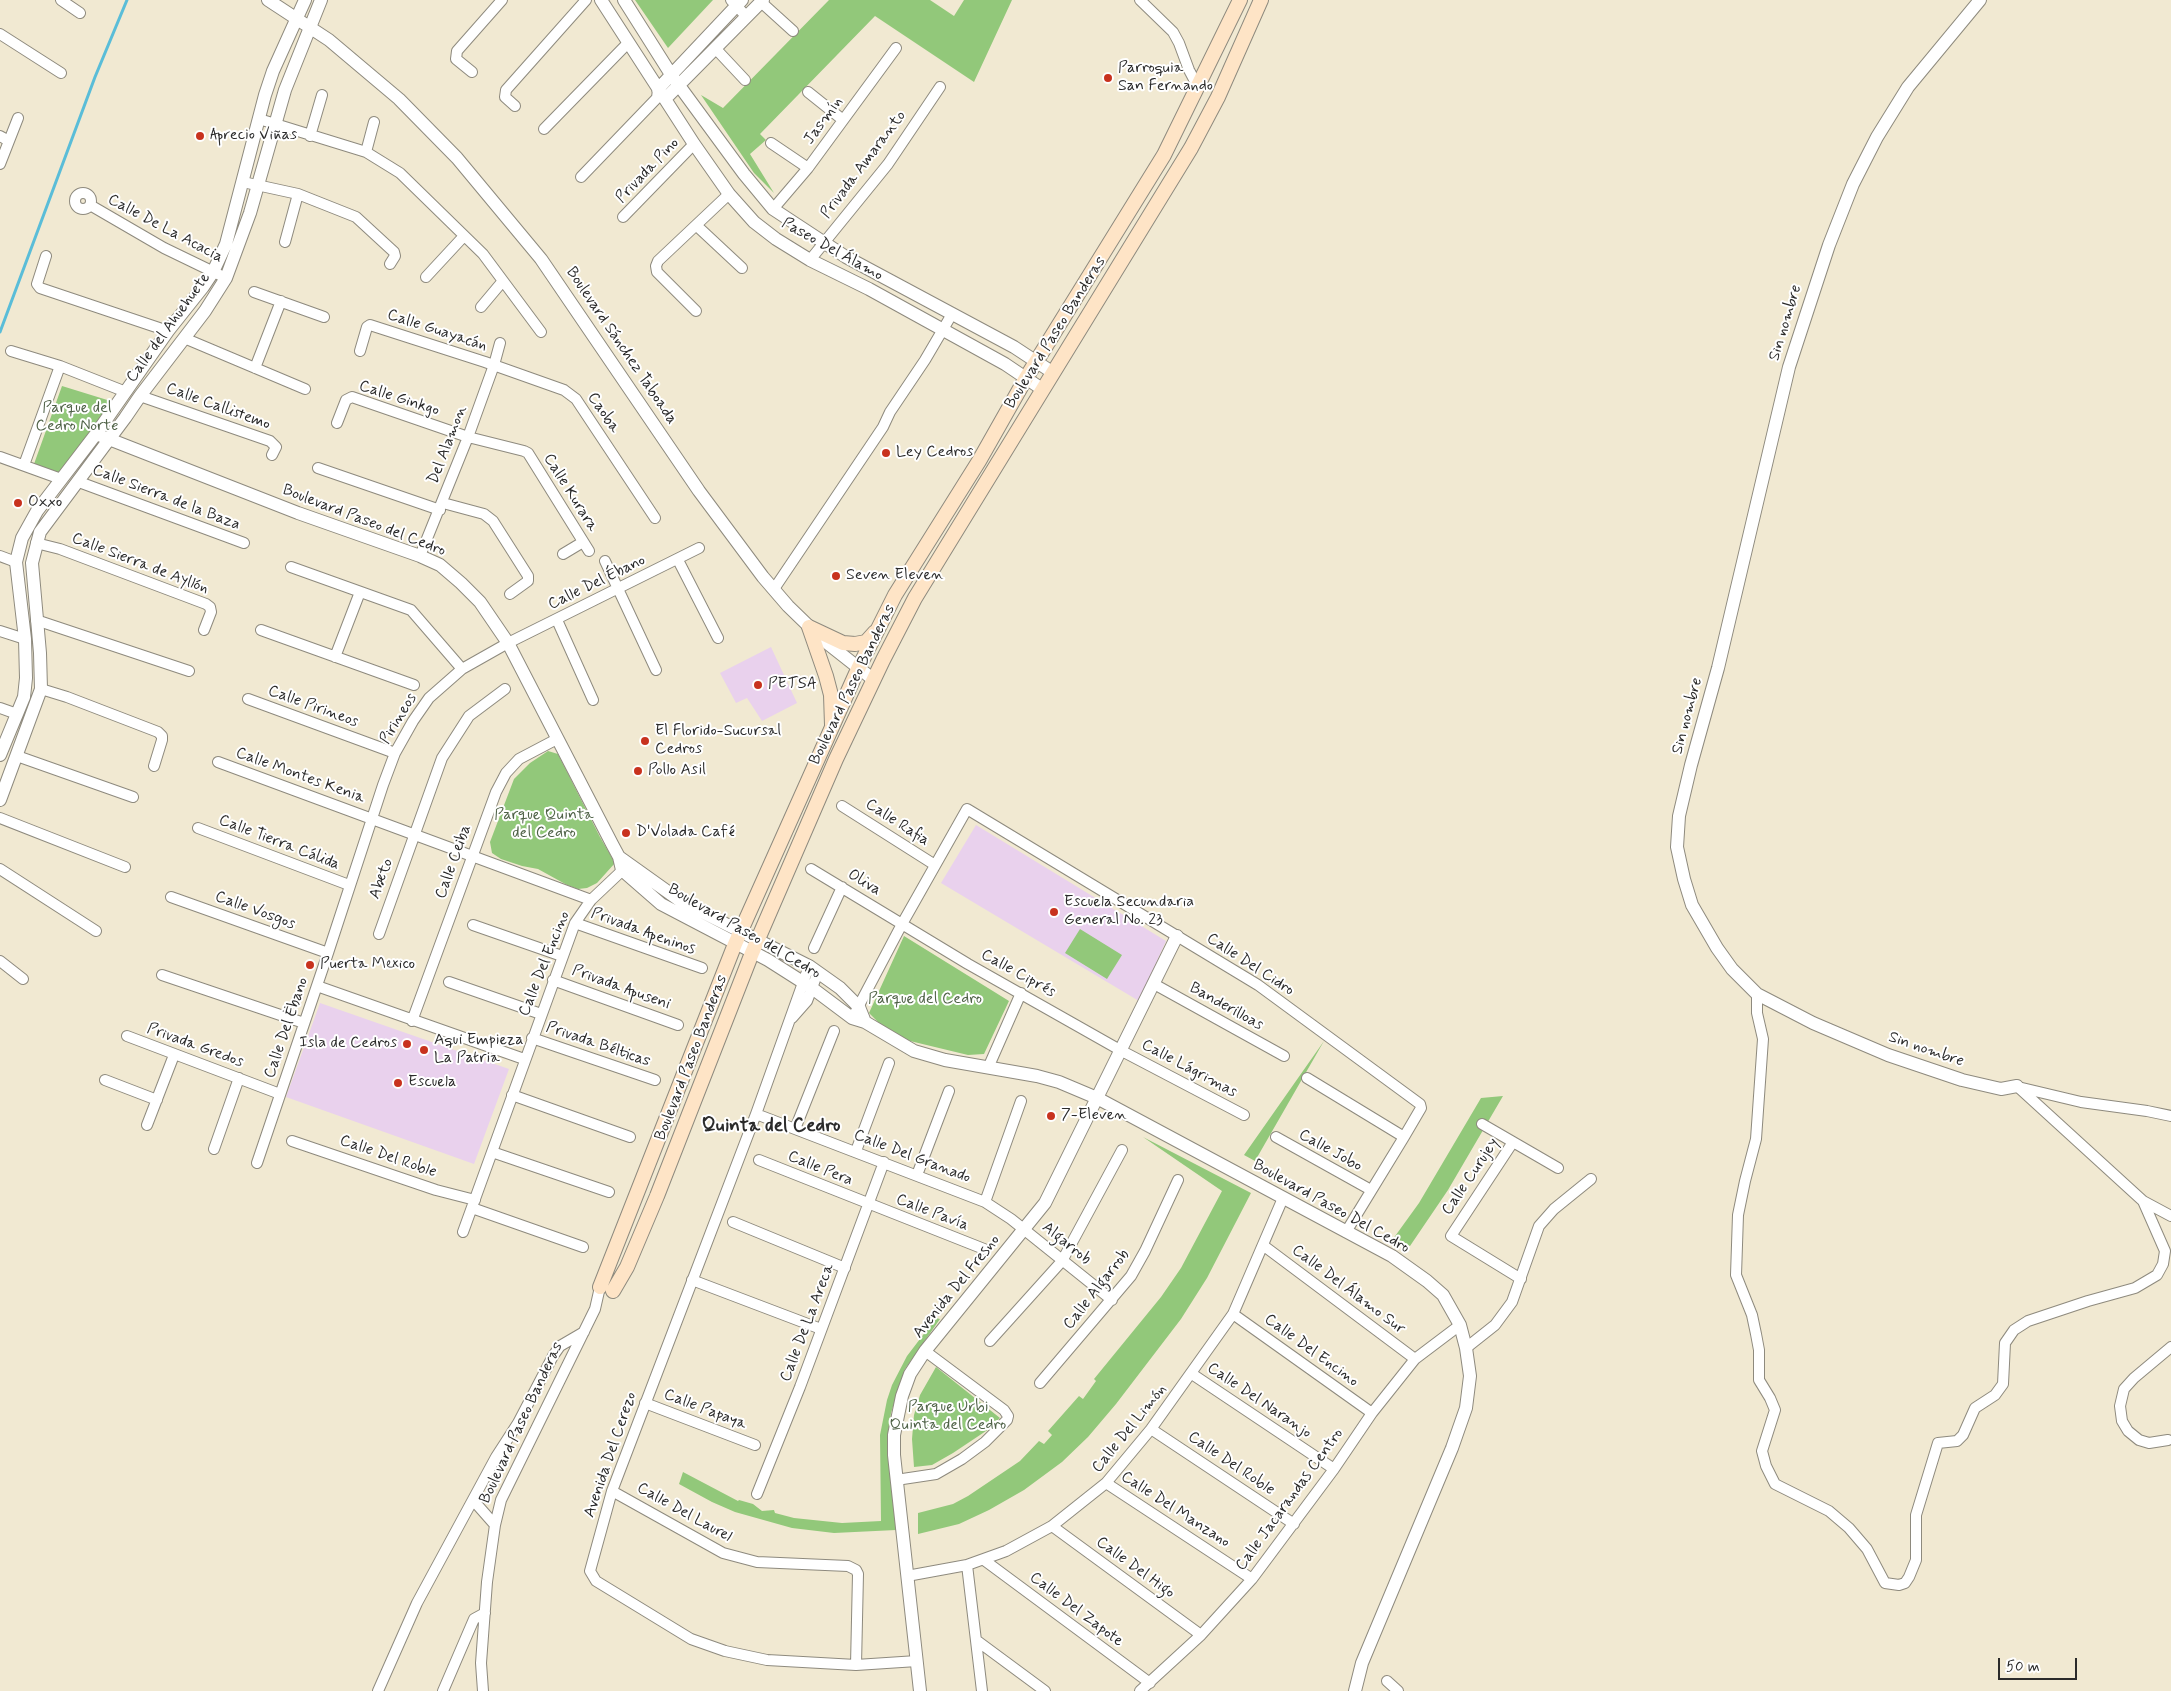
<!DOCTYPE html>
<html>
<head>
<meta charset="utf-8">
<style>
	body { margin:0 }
	#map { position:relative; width:2171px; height:1691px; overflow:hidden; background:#f1e9d2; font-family:Mynerve,sans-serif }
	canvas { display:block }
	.scale { position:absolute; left:1998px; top:1658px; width:79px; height:22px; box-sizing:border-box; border:2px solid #2b2b2b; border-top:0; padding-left:6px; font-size:15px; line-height:18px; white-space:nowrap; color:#2b2b2b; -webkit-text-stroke:4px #fff; paint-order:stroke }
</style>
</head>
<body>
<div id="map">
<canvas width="2171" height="1691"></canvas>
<div class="scale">50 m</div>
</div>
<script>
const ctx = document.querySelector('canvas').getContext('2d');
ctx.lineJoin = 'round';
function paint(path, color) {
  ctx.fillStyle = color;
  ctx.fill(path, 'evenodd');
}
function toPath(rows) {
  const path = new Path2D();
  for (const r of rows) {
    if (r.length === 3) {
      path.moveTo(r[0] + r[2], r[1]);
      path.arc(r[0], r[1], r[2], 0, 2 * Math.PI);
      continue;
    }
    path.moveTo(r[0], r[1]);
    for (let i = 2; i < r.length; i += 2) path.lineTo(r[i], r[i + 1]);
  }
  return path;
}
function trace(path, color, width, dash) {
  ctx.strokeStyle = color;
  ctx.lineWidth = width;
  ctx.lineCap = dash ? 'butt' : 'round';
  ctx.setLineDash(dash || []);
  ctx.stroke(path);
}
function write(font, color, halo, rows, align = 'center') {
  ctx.font = font + ' Mynerve,sans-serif';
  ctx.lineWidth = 4;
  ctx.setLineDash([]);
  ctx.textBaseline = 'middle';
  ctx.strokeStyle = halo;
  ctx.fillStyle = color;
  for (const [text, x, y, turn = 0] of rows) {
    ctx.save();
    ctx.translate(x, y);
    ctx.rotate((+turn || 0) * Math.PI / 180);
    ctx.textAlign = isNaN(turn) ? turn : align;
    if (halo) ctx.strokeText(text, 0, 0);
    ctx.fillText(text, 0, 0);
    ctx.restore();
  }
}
const built = toPath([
	[771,647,797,703,762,721,747,698,736,703,720,673],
	[976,825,1166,941,1139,1001,941,883],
	[320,1003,509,1069,474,1164,286,1097]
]);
const green = toPath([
	[635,0,713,0,668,48],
	[829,0,930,0,954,16,964,0,1012,0,974,82,875,16,760,134,766,140,750,154,774,193,754,173,701,95,723,108],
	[62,386,117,403,64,475,34,464],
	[548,751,558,754,600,837,615,863,597,883,587,888,578,889,567,885,538,869,522,866,501,859,492,853,490,842,514,779,530,763],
	[1080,929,1122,955,1107,979,1065,953],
	[904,936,1009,1001,984,1054,968,1055,910,1041,887,1031,869,1013],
	[1324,1041,1255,1161,1244,1155],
	[1503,1096,1448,1190,1410,1246,1393,1239,1419,1203,1481,1098],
	[1143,1137,1251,1193,1207,1278,1181,1319,1116,1404,1088,1437,1062,1462,1024,1490,989,1510,959,1524,918,1534,918,1513,953,1504,968,1496,1020,1461,1039,1441,1044,1444,1052,1435,1048,1431,1079,1396,1083,1399,1096,1381,1094,1379,1161,1297,1181,1268,1222,1191],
	[936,1318,940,1319,905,1369,891,1413,888,1435,888,1456,896,1530,834,1533,792,1528,735,1512,712,1502,679,1484,683,1472,738,1501,739,1500,753,1504,762,1511,774,1510,775,1513,794,1518,842,1523,881,1521,880,1435,887,1400,892,1385,907,1356],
	[936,1367,1000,1418,986,1431,953,1453,932,1465,914,1467,912,1439,914,1415,920,1395]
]);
const stream = toPath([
	[0,332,95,77,127,0]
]);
const minor = toPath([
	[61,0,80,13],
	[731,0,746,16],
	[1140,0,1173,32,1179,43,1189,70,1198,87],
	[761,2,793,31],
	[0,34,61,73],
	[715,48,745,80],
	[472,72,456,59,457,51,502,0],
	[808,92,843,120],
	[515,106,505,97,506,90,586,0],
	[259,119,366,152,400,173,483,254,541,332],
	[544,129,628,43],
	[0,136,9,141],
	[310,136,322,95],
	[771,143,808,168],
	[366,152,374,122],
	[0,164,18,118],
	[581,177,657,98,658,89],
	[243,182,298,194,356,217,394,252,395,256,390,264],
	[83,201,8],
	[90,205,164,248,226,278],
	[773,209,808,168,896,48],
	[623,217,694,144],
	[697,226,742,268],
	[285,242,298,194],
	[46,256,37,284,40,288,168,331],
	[810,260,888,164,940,87],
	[426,277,464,236],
	[254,292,324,317],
	[481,307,502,282],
	[696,311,657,272,656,266,658,261,729,194],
	[184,338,305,389],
	[11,351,60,366,126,392],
	[360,351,367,327,370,325,485,362,564,390,576,399,655,518],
	[255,368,281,301],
	[140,396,270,441,276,447,272,455],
	[337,423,346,400,352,397,468,437,524,451,528,453,589,551],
	[0,457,61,479],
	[24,465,60,366],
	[318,468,440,510],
	[79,482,244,543],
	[443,503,484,514,493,521,528,576,528,581,510,594],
	[36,543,60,549,206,604,210,607,211,612,204,630],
	[563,554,583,542],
	[0,556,16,562],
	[420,556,468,437,494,365,500,343],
	[678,560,718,638],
	[605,561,656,670],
	[291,567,411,610,462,669],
	[774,589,883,427,890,412,925,360,952,314],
	[36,620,189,671],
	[557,620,593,700],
	[261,630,414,685],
	[0,631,25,639],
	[335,657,360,592],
	[41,689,67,697,158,732,162,736,162,740,154,766],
	[248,699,395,753],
	[0,708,17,714],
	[17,756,133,797],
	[218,762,591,900],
	[842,806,935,865],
	[0,818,125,867],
	[198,828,349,885],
	[0,869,96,931],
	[811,869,968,964,1120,1050,1244,1115],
	[171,897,328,953],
	[575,923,702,968],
	[473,925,562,956],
	[379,934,442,758,469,716,505,689],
	[814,948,842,887],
	[0,961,23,979],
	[809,966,756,1114,612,1491,590,1571,596,1581,691,1639,725,1651,767,1660,856,1665,917,1661],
	[162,975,304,1023],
	[553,980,678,1025],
	[449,982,541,1014],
	[1154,984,1284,1056],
	[317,986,524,1059],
	[1757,994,1757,1013,1763,1039,1756,1139,1745,1181,1738,1215,1736,1275,1752,1315,1756,1334,1759,1350,1759,1380,1770,1398,1775,1410,1762,1451,1766,1466,1775,1484,1829,1511,1849,1528,1867,1549,1885,1583,1899,1585,1905,1583,1909,1577,1916,1560,1916,1515,1938,1443,1957,1441,1963,1435,1975,1408,1995,1395,2003,1384,2005,1343,2014,1330,2028,1321,2088,1301,2135,1288,2157,1275,2163,1264,2165,1251,2143,1201],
	[855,1013,902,924,967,809,1258,985,1420,1104,1421,1108,1404,1137,1346,1232],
	[792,1018,807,1001,818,972],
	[412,1021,496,792,506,773,519,759,557,739],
	[127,1036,280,1094],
	[532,1038,655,1080],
	[988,1068,1021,993],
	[1307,1078,1404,1137],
	[105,1080,157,1100],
	[2017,1086,2143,1201,2171,1216],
	[2018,1087,2081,1102,2147,1111,2171,1116],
	[512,1095,630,1137],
	[756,1114,985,1202,1011,1219,1112,1300],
	[1482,1124,1558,1168],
	[147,1125,174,1055],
	[795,1129,834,1031],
	[1276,1137,1371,1190],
	[292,1141,436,1190,475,1200],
	[1513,1142,1451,1236,1521,1279],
	[214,1149,239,1078],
	[856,1151,889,1063],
	[492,1152,609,1192],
	[759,1160,984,1249],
	[257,1163,328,953,383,785,395,753,413,721,429,698,462,669,508,643,699,548],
	[917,1175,949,1091],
	[985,1202,1021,1101],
	[472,1208,583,1247],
	[733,1222,845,1268],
	[463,1232,575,923,591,900,627,866],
	[1264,1246,1415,1359],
	[692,1280,821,1329],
	[1233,1314,1372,1413],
	[990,1341,1062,1261,1122,1150],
	[1466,1348,1495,1325,1512,1302,1539,1226,1554,1209,1591,1179],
	[1192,1374,1334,1469],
	[1040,1383,1131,1276,1145,1251,1178,1180],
	[645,1403,755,1445],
	[1151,1429,1294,1524],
	[2168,1440,2149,1443,2139,1440,2128,1431,2122,1421,2120,1406,2124,1389,2134,1378,2171,1347],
	[896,1480,936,1474,962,1459,985,1442,1007,1420,1008,1416,1004,1410,925,1351],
	[1106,1483,1252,1579],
	[612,1491,723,1553,757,1562,848,1566,856,1570,858,1574,856,1665],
	[757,1494,800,1387,884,1162],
	[473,1500,495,1525],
	[1052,1526,1201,1635],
	[984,1560,1150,1683],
	[967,1565,982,1691],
	[907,1576,967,1565,1006,1551,1052,1526,1106,1483,1151,1429,1233,1314,1283,1198],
	[976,1640,1045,1691],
	[1387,1681,1398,1691],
	[378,1691,417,1603,496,1457,518,1423,553,1356,560,1346,584,1332],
	[443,1691,474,1619,485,1613],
	[483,1691,481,1663,487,1582,495,1525,501,1500,595,1309,600,1287],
	[1140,1691,1201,1635,1252,1579,1334,1469,1372,1413,1415,1359,1460,1325]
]);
const tertiary = toPath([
	[268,0,329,40,399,99,457,158,541,259,699,491,763,577,788,606,822,639,874,680],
	[601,0,694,144,729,194,754,222,776,239,810,260,869,289,1005,364,1042,389],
	[624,0,672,76,744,174,773,209,846,257,1014,347,1052,372],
	[1980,0,1908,87,1877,137,1853,184,1829,245,1789,367,1718,668,1691,765,1679,816,1677,847,1684,879,1692,905,1717,948,1732,969,1757,994,1813,1023,1888,1055,1962,1080,2001,1089,2017,1086],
	[658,89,742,0],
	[665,99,763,0],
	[96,434,298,513,420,556,440,565,461,583,480,602,508,643,612,844,619,857,622,870,661,904,768,960,812,988,852,1018,865,1022,914,1051,945,1060,1037,1076,1059,1082,1097,1098,1392,1256,1427,1281,1443,1295,1460,1325,1466,1348,1470,1376,1466,1408,1452,1448,1362,1663,1355,1691],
	[0,755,24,697,26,678,25,639,16,562,22,538,37,511,96,434,168,331,203,287,213,272,226,244,265,95,273,71,305,0],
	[0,800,41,689,40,653,32,563,40,532,125,418,140,396,205,311,226,278,250,213,285,90,321,0],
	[619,857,682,902,809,966,840,988,859,1007,865,1022],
	[920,1691,894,1455,894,1435,902,1396,910,1374,925,1351,1045,1203,1177,936]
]);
const secondary = toPath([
	[809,627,826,676,831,695,832,725],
	[809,627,843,643,855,644,866,642,875,632],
	[600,1287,735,944,858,669,895,595,979,461,1026,378,1164,155,1240,0],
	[613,1291,627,1267,657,1196,752,953,836,759,883,660,915,598,1191,148,1218,97,1261,0]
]);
const markers = [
	[1108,78,5,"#c8321e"],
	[200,136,5,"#c8321e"],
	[886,453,5,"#c8321e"],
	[18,503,5,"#c8321e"],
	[836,576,5,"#c8321e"],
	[758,685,5,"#c8321e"],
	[645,741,5,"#c8321e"],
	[638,771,5,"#c8321e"],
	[626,833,5,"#c8321e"],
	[1054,912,5,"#c8321e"],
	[310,965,5,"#c8321e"],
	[407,1044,5,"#c8321e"],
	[424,1050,5,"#c8321e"],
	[398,1083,5,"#c8321e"],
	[1051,1116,5,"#c8321e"]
];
const poiNames = [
	["Parroquia",1118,69],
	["San Fernando",1118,87],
	["Aprecio Viñas",210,136],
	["Ley Cedros",896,453],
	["Oxxo",28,503],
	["Seven Eleven",846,576],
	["PETSA",768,685],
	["El Florido-Sucursal",655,732],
	["Cedros",655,750],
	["Pollo Asil",648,771],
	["D'Volada Café",636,833],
	["Escuela Secundaria",1064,903],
	["General No. 23",1064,921],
	["Puerta Mexico",320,965],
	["Aqui Empieza",434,1041],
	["La Patria",434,1059],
	["Isla de Cedros",397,1044,"right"],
	["Escuela",408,1083],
	["7-Eleven",1061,1116]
];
const streetNames = [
	["Jasmín",824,121,-54],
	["Privada Amaranto",864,165,-53],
	["Privada Pino",648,171,-46],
	["Calle De La Acacia",165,229,28],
	["Paseo Del Álamo",832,250,29],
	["Sin nombre",1786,323,-73],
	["Calle del Ahuehuete",169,328,-54],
	["Calle Guayacán",437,331,18],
	["Boulevard Paseo Banderas",1056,333,-58],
	["Boulevard Sánchez Taboada",621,346,56],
	["Calle Ginkgo",399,399,18],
	["Calle Callistemo",218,407,20],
	["Caoba",603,413,55],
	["Del Alamon",448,445,-69],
	["Calle Kurara",570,493,58],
	["Calle Sierra de la Baza",166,498,21],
	["Boulevard Paseo del Cedro",364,521,21],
	["Calle Sierra de Ayllón",140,564,21],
	["Calle Del Ébano",597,583,-26],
	["Boulevard Paseo Banderas",853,685,-64],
	["Calle Pirineos",313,707,20],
	["Sin nombre",1688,716,-75],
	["Pirineos",399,719,-59],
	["Calle Montes Kenia",300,776,20],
	["Calle Rafia",897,823,33],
	["Calle Tierra Cálida",279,843,21],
	["Calle Ceiba",454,862,-70],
	["Abeto",382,879,-70],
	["Oliva",864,883,31],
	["Calle Vosgos",255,911,20],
	["Privada Apeninos",643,932,20],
	["Boulevard Paseo del Cedro",744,932,30],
	["Calle Del Encino",545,964,-68],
	["Calle Del Cidro",1250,965,33],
	["Calle Ciprés",1018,974,29],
	["Privada Apuseni",621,988,20],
	["Banderilloas",1226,1007,29],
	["Calle Del Ëbano",287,1028,-71],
	["Privada Bélticas",598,1045,19],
	["Privada Gredos",195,1046,20],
	["Sin nombre",1926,1050,19],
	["Boulevard Paseo Banderas",692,1058,-69],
	["Calle Lágrimas",1189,1069,28],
	["Calle Jobo",1330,1151,29],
	["Calle Del Roble",388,1157,19],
	["Calle Del Granado",912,1157,21],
	["Calle Pera",820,1169,22],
	["Calle Curujey",1471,1177,-56],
	["Boulevard Paseo Del Cedro",1331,1207,29],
	["Calle Pavía",932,1213,21],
	["Algarrob",1066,1244,39],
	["Avenida Del Fresno",957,1287,-51],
	["Calle Algarrob",1097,1290,-52],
	["Calle Del Álamo Sur",1348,1290,37],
	["Calle De La Areca",808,1323,-69],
	["Calle Del Encino",1311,1351,36],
	["Calle Del Naranjo",1259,1401,34],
	["Calle Papaya",705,1410,21],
	["Boulevard Paseo Banderas",522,1423,-65],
	["Calle Del Limón",1130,1429,-51],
	["Avenida Del Cerezo",611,1455,-71],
	["Calle Del Roble",1231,1464,34],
	["Calle Jacarandas Centro",1290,1500,-54],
	["Calle Del Manzano",1175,1510,33],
	["Calle Del Laurel",684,1513,29],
	["Calle Del Higo",1135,1568,36],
	["Calle Del Zapote",1076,1610,37]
];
const parkNames = [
	["Parque del",77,409],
	["Cedro Norte",77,427],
	["Parque Quinta",544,816],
	["del Cedro",544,834],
	["Parque del Cedro",925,1000],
	["Parque Urbi",948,1408],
	["Quinta del Cedro",948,1426]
];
const quarterNames = [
	["Quinta del Cedro",771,1127]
];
paint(built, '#e9d1ed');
paint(green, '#92c87a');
trace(stream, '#5abdd8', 3);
trace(minor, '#8e8a7e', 12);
trace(tertiary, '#8e8a7e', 14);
trace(secondary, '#8e8a7e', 16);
trace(minor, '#fff', 10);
trace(tertiary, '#fff', 12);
trace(secondary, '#fee4c6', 14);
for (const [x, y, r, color] of markers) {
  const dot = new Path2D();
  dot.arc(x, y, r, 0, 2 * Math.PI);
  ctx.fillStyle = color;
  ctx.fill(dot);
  trace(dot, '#fff', 2);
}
write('16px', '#2b2b2b', '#fff', poiNames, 'left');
write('16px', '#2b2b2b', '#fff', streetNames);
write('16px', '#4f6247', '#fff', parkNames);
write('bold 19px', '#2b2b2b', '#fff', quarterNames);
</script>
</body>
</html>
